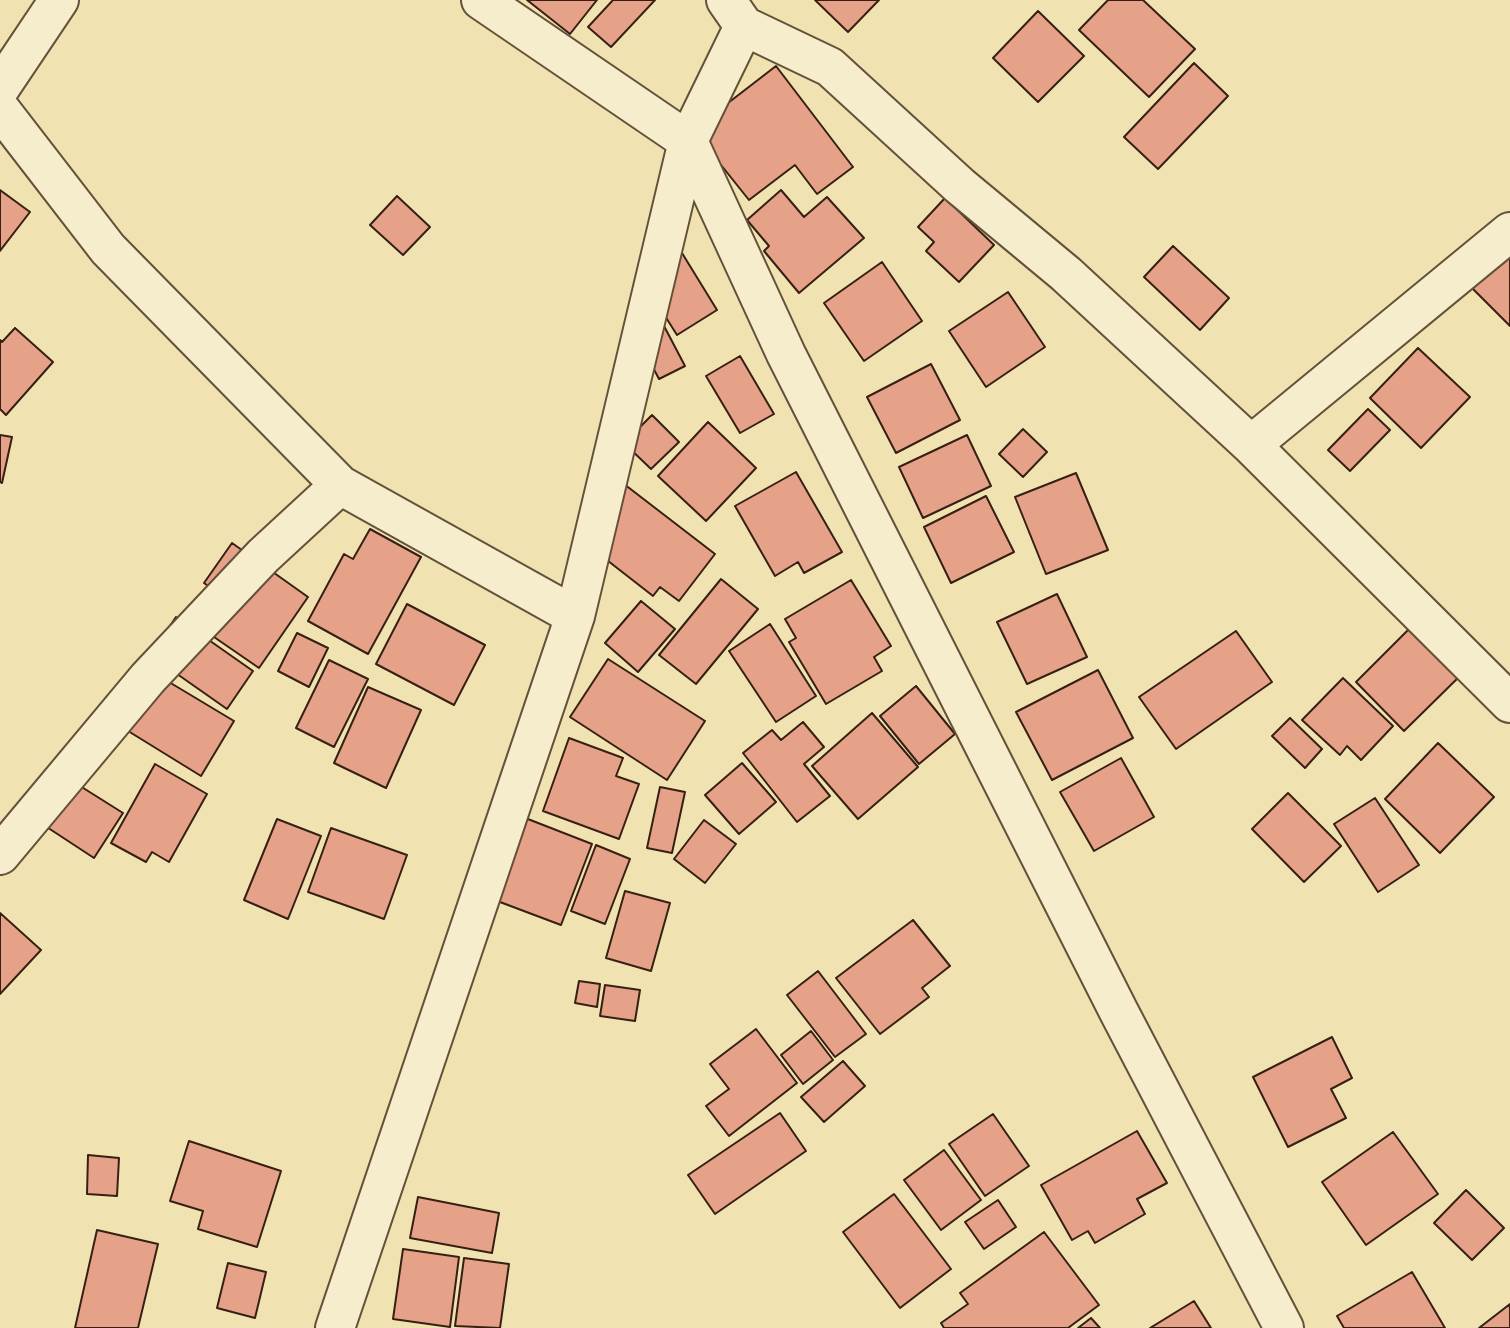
<!DOCTYPE html>
<html>
<head>
<meta charset="utf-8">
<style>
	body { margin:0 }
	canvas { display:block; background:#f0e3b1 }
</style>
</head>
<body>
<canvas width="1510" height="1328"></canvas>
<script>
const ctx = document.querySelector('canvas').getContext('2d');
ctx.lineJoin = 'round';
function paint(path, color) {
  ctx.fillStyle = color;
  ctx.fill(path, 'evenodd');
}
function toPath(rows) {
  const path = new Path2D();
  for (const r of rows) {
    path.moveTo(r[0], r[1]);
    for (let i = 2; i < r.length; i += 2) path.lineTo(r[i], r[i + 1]);
  }
  return path;
}
function trace(path, color, width, dash) {
  ctx.strokeStyle = color;
  ctx.lineWidth = width;
  ctx.lineCap = dash ? 'butt' : 'round';
  ctx.setLineDash(dash || []);
  ctx.stroke(path);
}
const building = toPath([
	[527,0,597,0,570,34,527,0],
	[613,0,655,0,611,47,588,27,613,0],
	[815,0,879,0,848,32,815,0],
	[1108,0,1143,0,1195,49,1149,97,1079,30,1108,0],
	[1038,11,1084,56,1038,102,993,58,1038,11],
	[1194,63,1228,96,1158,169,1124,137,1194,63],
	[776,66,853,167,817,194,795,165,749,200,693,130,776,66],
	[0,190,30,212,0,251,0,190],
	[781,190,804,217,827,197,864,238,799,293,764,251,769,246,747,220,781,190],
	[397,196,430,227,403,255,370,225,397,196],
	[945,198,994,245,959,282,926,251,934,242,918,227,945,198],
	[1510,239,1510,326,1465,281,1510,239],
	[1173,246,1229,298,1200,330,1144,277,1173,246],
	[682,253,717,310,677,335,641,278,682,253],
	[882,262,922,321,864,361,824,303,882,262],
	[1008,292,1045,347,986,387,949,331,1008,292],
	[653,305,685,366,659,379,627,318,653,305],
	[15,328,53,362,6,415,0,409,0,340,2,342,15,328],
	[1418,348,1470,397,1421,448,1370,398,1418,348],
	[740,356,774,414,740,433,706,376,740,356],
	[931,364,960,420,896,453,867,397,931,364],
	[1368,409,1390,430,1350,471,1328,450,1368,409],
	[652,415,679,442,651,469,624,443,652,415],
	[708,422,756,468,706,521,658,476,708,422],
	[1023,429,1047,452,1023,477,999,454,1023,429],
	[0,435,12,437,2,483,0,482,0,435],
	[967,435,991,486,923,518,899,467,967,435],
	[796,472,842,552,804,573,798,562,775,576,735,506,796,472],
	[1076,473,1108,550,1046,574,1015,497,1076,473],
	[624,484,715,554,679,601,660,587,653,596,603,557,624,484],
	[986,496,1014,552,951,583,924,527,986,496],
	[370,529,421,557,368,654,308,621,344,554,353,559,370,529],
	[232,543,308,597,259,668,214,637,235,605,204,583,232,543],
	[721,579,758,609,696,684,659,655,721,579],
	[851,580,891,646,874,657,882,671,826,704,789,642,796,638,785,619,851,580],
	[1057,594,1087,657,1027,684,997,622,1057,594],
	[641,601,675,629,638,672,605,643,641,601],
	[407,604,485,645,454,705,376,664,407,604],
	[176,617,253,671,227,709,150,655,176,617],
	[1415,623,1464,672,1404,731,1356,682,1415,623],
	[770,624,816,696,776,722,729,651,770,624],
	[1236,631,1272,682,1176,749,1139,697,1236,631],
	[297,633,328,648,309,687,278,671,297,633],
	[608,659,705,721,667,780,570,717,608,659],
	[329,660,368,679,334,747,296,728,329,660],
	[139,664,234,721,201,776,107,718,139,664],
	[1098,670,1133,738,1052,780,1016,712,1098,670],
	[1343,678,1393,726,1361,760,1347,746,1340,755,1302,720,1343,678],
	[916,686,955,734,919,764,880,716,916,686],
	[368,687,421,710,386,788,334,763,368,687],
	[872,713,918,767,858,819,812,766,872,713],
	[1290,718,1322,749,1305,768,1272,736,1290,718],
	[803,722,824,747,804,764,830,796,797,822,743,753,772,730,781,740,803,722],
	[569,738,623,758,616,776,639,784,619,839,543,811,569,738],
	[1438,743,1494,797,1440,853,1385,799,1438,743],
	[1121,758,1154,817,1094,851,1060,792,1121,758],
	[742,763,776,802,739,834,705,795,742,763],
	[155,764,207,794,169,862,152,852,146,862,111,843,155,764],
	[61,774,123,813,94,858,33,818,61,774],
	[660,787,685,792,672,853,647,848,660,787],
	[1288,793,1341,846,1304,882,1252,829,1288,793],
	[1375,798,1419,865,1378,892,1334,824,1375,798],
	[515,814,592,844,561,925,484,896,515,814],
	[277,819,321,836,288,919,244,900,277,819],
	[704,820,736,844,705,883,674,859,704,820],
	[331,828,407,855,384,919,308,892,331,828],
	[596,845,630,859,605,924,571,911,596,845],
	[625,891,670,903,651,971,606,958,625,891],
	[0,913,41,950,0,994,0,913],
	[913,920,950,966,922,988,929,997,880,1034,836,978,913,920],
	[818,971,866,1034,835,1057,787,995,818,971],
	[579,981,600,984,597,1007,575,1003,579,981],
	[605,985,640,990,635,1021,600,1016,605,985],
	[756,1029,797,1083,729,1136,706,1106,729,1089,710,1064,756,1029],
	[811,1031,833,1060,803,1084,781,1055,811,1031],
	[1332,1037,1352,1078,1331,1089,1346,1118,1288,1147,1253,1077,1332,1037],
	[843,1061,865,1086,824,1122,801,1097,843,1061],
	[780,1113,806,1151,715,1214,688,1175,780,1113],
	[993,1114,1029,1166,985,1196,949,1144,993,1114],
	[1137,1131,1167,1183,1137,1199,1145,1214,1095,1243,1088,1231,1072,1240,1041,1185,1137,1131],
	[1393,1132,1438,1194,1366,1245,1322,1182,1393,1132],
	[189,1141,281,1171,257,1247,198,1229,203,1211,170,1201,189,1141],
	[944,1150,981,1200,941,1230,904,1180,944,1150],
	[88,1155,119,1158,117,1196,87,1194,88,1155],
	[1466,1190,1504,1228,1472,1260,1434,1223,1466,1190],
	[894,1194,951,1269,900,1308,843,1232,894,1194],
	[418,1197,499,1213,492,1253,410,1238,418,1197],
	[998,1200,1016,1227,984,1249,965,1222,998,1200],
	[97,1230,158,1244,138,1328,75,1328,97,1230],
	[1044,1232,1099,1305,1068,1328,944,1328,941,1323,968,1304,960,1293,1044,1232],
	[403,1249,459,1257,450,1327,393,1319,403,1249],
	[464,1258,509,1264,500,1328,455,1326,464,1258],
	[228,1263,266,1272,255,1318,217,1308,228,1263],
	[1412,1272,1445,1328,1344,1328,1337,1316,1412,1272],
	[1194,1301,1211,1328,1150,1328,1194,1301],
	[1510,1304,1510,1328,1479,1328,1510,1304],
	[1091,1318,1100,1328,1078,1328,1091,1318]
]);
const minor = toPath([
	[481,0,688,141,786,354,1119,1012,1284,1328],
	[744,26,830,67,960,186,1066,274,1251,445,1510,703],
	[0,88,59,0],
	[0,109,108,249,340,485],
	[1251,445,1510,232],
	[0,855,148,678,263,556,340,485,575,616],
	[335,1328,575,616,688,141,744,26,726,0]
]);
paint(building, '#e5a288');
trace(building, '#372013', 2);
trace(minor, '#65513a', 42);
trace(minor, '#f5edcc', 38);
</script>
</body>
</html>
